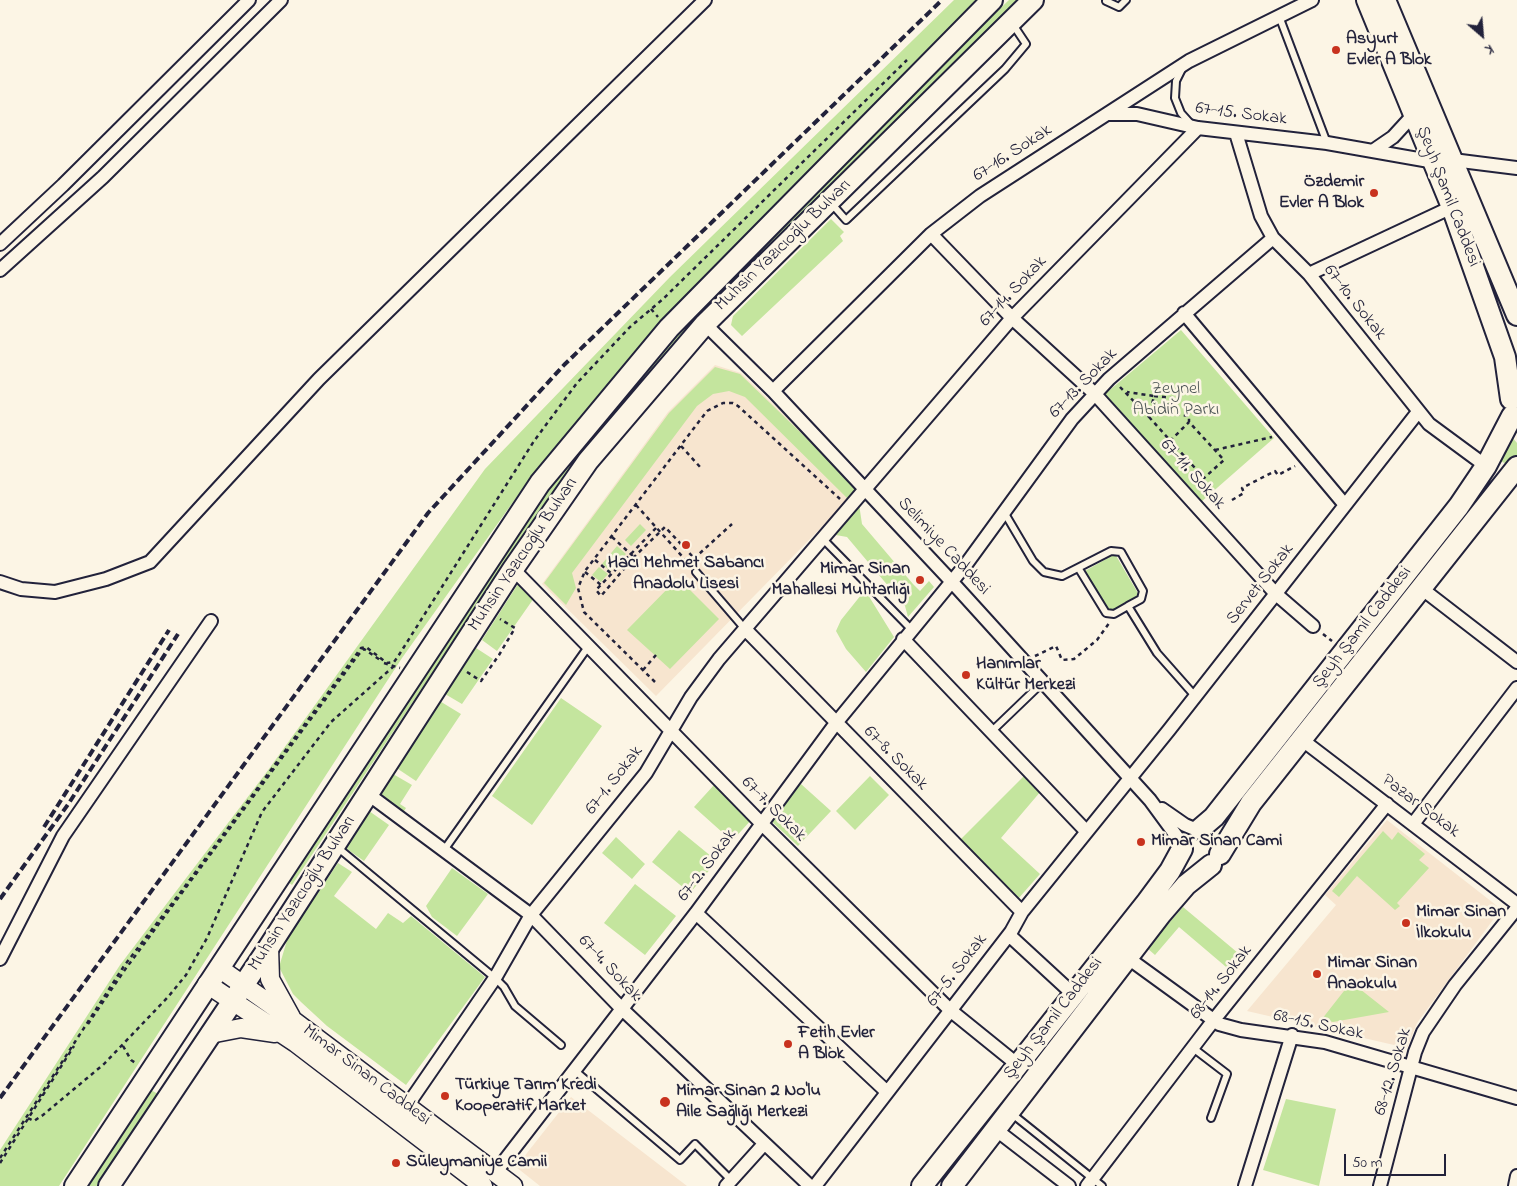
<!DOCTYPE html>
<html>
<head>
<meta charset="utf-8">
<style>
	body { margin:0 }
	#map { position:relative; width:1517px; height:1186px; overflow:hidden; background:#fcf5e5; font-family:"Indie Flower",sans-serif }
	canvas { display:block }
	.north { position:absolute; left:1457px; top:10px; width:50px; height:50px; -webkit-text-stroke:4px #fcf5e5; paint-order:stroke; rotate:153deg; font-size:14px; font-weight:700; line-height:20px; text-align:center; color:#22223b }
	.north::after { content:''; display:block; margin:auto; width:18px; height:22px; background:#22223b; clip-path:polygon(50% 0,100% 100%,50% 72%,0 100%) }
	.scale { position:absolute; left:1344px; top:1154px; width:102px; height:22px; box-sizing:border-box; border:2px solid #22223b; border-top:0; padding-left:6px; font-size:15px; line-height:18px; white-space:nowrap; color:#22223b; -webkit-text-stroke:4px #fcf5e5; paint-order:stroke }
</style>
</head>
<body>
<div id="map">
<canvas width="1517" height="1186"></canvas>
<div class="north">K</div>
<div class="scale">50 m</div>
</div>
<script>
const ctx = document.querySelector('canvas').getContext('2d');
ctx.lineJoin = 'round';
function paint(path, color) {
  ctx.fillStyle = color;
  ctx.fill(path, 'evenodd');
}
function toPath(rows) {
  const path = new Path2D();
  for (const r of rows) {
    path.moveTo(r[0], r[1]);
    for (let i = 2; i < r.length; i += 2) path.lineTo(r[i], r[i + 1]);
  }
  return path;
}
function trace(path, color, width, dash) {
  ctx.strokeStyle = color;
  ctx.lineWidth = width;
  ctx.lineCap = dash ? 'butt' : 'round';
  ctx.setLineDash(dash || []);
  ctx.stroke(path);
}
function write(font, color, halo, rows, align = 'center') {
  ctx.font = font + ' "Indie Flower",sans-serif';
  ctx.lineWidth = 5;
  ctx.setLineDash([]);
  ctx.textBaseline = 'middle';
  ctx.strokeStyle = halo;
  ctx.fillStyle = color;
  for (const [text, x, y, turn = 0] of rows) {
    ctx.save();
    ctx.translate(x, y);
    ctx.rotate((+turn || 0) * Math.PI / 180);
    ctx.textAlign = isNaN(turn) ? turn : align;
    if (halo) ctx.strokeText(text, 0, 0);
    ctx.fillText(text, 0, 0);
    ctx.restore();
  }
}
const built = toPath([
	[715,365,741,373,860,488,656,696,542,584,668,412],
	[1387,820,1501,909,1417,1023,1407,1048,1247,1011,1336,905,1325,895],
	[571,1097,687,1186,540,1186,516,1167]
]);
const green = toPath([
	[954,0,981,0,688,299,533,474,402,658,59,1186,0,1186,0,1150,120,965,266,773,485,469,670,277],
	[1009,0,1022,0,707,306,596,433,537,514,292,885,287,881,532,509,647,360,896,109],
	[831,219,844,232,840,236,843,241,742,336,731,325,733,316],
	[1181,330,1274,438,1201,502,1105,394],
	[715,367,740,374,858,488,847,498,745,397,729,391,713,394,697,406,572,573,576,588,566,605,544,583,669,413],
	[1511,436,1517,443,1517,455,1509,466,1498,459],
	[859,504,862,524,913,584,920,591,929,581,934,587,908,617,905,606,847,537,830,534],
	[640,524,646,530,631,546,625,540],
	[617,546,626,554,610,571,602,564],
	[1115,554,1139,595,1109,612,1085,571],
	[599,567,608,574,601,582,592,575],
	[678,578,719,619,670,669,627,630],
	[518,584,534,598,497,651,482,640],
	[865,590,894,637,866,672,846,649,836,631,841,620],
	[476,648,493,659,462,704,445,694],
	[561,698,602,726,532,825,492,796],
	[438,700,461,714,416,781,395,767],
	[393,774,412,785,400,804,406,808,402,814,378,799],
	[870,776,889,795,855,830,836,811],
	[1024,776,1041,791,1001,838,1040,874,1018,899,958,842],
	[801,784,831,811,798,846,769,819],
	[714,785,752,819,732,841,694,807],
	[369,811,389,825,364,861,344,847],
	[679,830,717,861,690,893,652,862],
	[1383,831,1392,840,1398,832,1425,854,1419,860,1429,868,1397,903,1400,906,1395,910,1357,876,1339,897,1332,891],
	[616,837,645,864,632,879,602,853],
	[338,863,352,872,334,896,376,929,388,913,403,923,411,916,485,977,406,1085,327,1026,301,1002,293,994,279,967,288,937],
	[452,868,488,894,457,936,432,917,426,906],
	[635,884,676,916,645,955,604,923],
	[1183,907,1244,958,1232,972,1179,927,1155,955,1147,948],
	[1351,982,1389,1012,1333,1022,1322,1019],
	[151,1090,158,1094,97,1186,88,1186],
	[1286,1099,1336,1109,1319,1186,1263,1170]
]);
const path = toPath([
	[651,309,658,317],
	[1120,387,1149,417,1154,396,1127,392],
	[1154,396,1173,398,1171,412],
	[1149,417,1204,478,1224,460,1189,422,1189,416,1151,410],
	[1170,441,1189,422],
	[681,446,701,468],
	[1215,450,1272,437],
	[1232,500,1244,493,1242,488,1275,471,1278,475,1295,466],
	[636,505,690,565],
	[656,528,596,590,601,596,634,557,665,527,694,558],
	[612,537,634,557],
	[595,560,612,574],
	[688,564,732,524],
	[585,572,601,585],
	[1323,634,1332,641],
	[1035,656,1056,646,1062,660,1074,659,1097,640,1110,622],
	[384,663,400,668],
	[643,670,656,655],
	[467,672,481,681,499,655,515,628,500,619],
	[655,682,584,612,578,588,585,571,707,411,723,403,733,403,738,406,840,499],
	[88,1024,124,971,359,654,364,649,380,660],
	[123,1046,131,1060,137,1064],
	[28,1118,34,1121,43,1115,104,1064,168,997,186,975,207,938,262,812,331,722,394,666],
	[0,1158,124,966,180,893,361,648,366,647,387,663,394,662,397,658,534,441,577,383,630,327,663,299,907,60],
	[0,1163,74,1046]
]);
const lane = toPath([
	[1106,1,1119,7,1126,0],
	[1279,16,1327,143],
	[1182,69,1176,81,1175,98,1181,113,1190,123],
	[831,203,846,220,1005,69,1026,44,1012,23],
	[1004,512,1033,561,1044,572,1062,576,1111,551,1121,552,1143,591,1141,599,1128,606],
	[822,538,911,629],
	[1079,569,1106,613,1114,614,1128,606,1157,653,1195,696],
	[696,572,745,629],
	[991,732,1043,682],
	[337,847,495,978,504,987,515,1006,561,1045],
	[444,850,588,647],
	[1193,1048,1227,1074,1211,1118],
	[574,1070,680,1160,695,1144,731,1180],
	[1011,1113,1102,1186]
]);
const street = toPath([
	[1107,114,1137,114,1198,128,1327,143,1435,162],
	[1236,133,1261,216,1273,238,1309,274,1429,424,1486,466],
	[1374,150,1393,137,1415,113],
	[1453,160,1517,168],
	[931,234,1012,318,1094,393,1276,594,1313,626],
	[0,244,63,185,249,0],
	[0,270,103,177,281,0],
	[1309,274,1452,207],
	[1184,313,1345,505],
	[705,324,773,391,952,582,1150,800,1183,845],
	[773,391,931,234,980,196,1189,61,1312,0],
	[513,569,762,824,950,1010,1018,1065],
	[0,582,21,589,55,592,106,579,150,562,319,379,705,0],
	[1421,588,1517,662],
	[745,629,1022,912],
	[903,639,1086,831],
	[1301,739,1517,904],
	[368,794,531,915,622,1009,810,1186],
	[1162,809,1185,825,1197,830],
	[1413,824,1517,688],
	[696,913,887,1092],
	[1009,935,1073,994],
	[1128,958,1219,1024,1241,1030,1325,1042,1517,1098],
	[0,959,63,836,211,621],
	[407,1106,495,978,531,915,646,773,691,697,719,659,1012,318,1198,128],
	[995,1129,1069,1186],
	[495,1173,696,913,836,723,967,563,1072,419,1109,379,1273,238],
	[726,1186,764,1144],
	[815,1186,1011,932,1022,912,1169,730,1418,412],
	[1087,1186,1213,1021,1387,804],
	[1245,1186,1292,1035],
	[1380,1186,1415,1052,1423,1032,1455,985,1517,908],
	[1515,1186,1517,1176]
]);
const secondary = toPath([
	[269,947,270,979,291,1017],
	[219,968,287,1016,513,1186],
	[207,984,296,1043,483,1186],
	[210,1034,241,1028,275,1033]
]);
const primary = toPath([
	[1367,0,1452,207,1505,357,1511,399],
	[1385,0,1517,315],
	[1200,829,1214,817,1459,506,1486,466,1512,416],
	[1220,854,1251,803,1517,467],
	[75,1186,540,483,669,328,992,0],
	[109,1186,269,947,513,569,588,461,705,324,1033,0],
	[922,1186,1147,902,1170,871,1182,849],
	[952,1186,1161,914,1186,885,1211,865]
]);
const rail = toPath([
	[44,827,169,630],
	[0,899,69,803,178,634],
	[0,1098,428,513,564,365,942,0]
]);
const markers = [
	[1336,50,5,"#c8321e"],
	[1374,193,5,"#c8321e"],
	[686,545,5,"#c8321e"],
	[920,580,5,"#c8321e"],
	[966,675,5,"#c8321e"],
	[1141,842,5,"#c8321e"],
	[1406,923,5,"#c8321e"],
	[1317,974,5,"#c8321e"],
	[788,1044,5,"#c8321e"],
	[445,1096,5,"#c8321e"],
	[665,1102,6,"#c8321e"],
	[396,1163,5,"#c8321e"]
];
const poiNames = [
	["Asyurt",1346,40],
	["Evler A Blok",1346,61],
	["Özdemir",1364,183,"right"],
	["Evler A Blok",1364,204,"right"],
	["Hacı Mehmet Sabancı",686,564,"center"],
	["Anadolu Lisesi",686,585,"center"],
	["Mimar Sinan",910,570,"right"],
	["Mahallesi Muhtarlığı",910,591,"right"],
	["Hanımlar",976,665],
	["Kültür Merkezi",976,686],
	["Mimar Sinan Cami",1151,842],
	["Mimar Sinan",1416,913],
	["İlkokulu",1416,934],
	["Mimar Sinan",1327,964],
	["Anaokulu",1327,985],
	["Fetih Evler",798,1034],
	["A Blok",798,1055],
	["Türkiye Tarım Kredi",455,1086],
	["Kooperatif Market",455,1107],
	["Mimar Sinan 2 No'lu",676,1092],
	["Aile Sağlığı Merkezi",676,1113],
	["Süleymaniye Camii",406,1163]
];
const streetNames = [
	["67-15. Sokak",1241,115,7],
	["67-16. Sokak",1013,154,-33],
	["Şeyh Şamil Caddesi",1447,197,69],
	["Muhsin Yazıcıoğlu Bulvarı",784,246,-44],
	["67-14. Sokak",1014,292,-47],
	["67-10. Sokak",1354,303,52],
	["67-13. Sokak",1084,384,-46],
	["67-11. Sokak",1192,475,48],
	["Selimiye Caddesi",943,547,47],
	["Muhsin Yazıcıoğlu Bulvarı",524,555,-56],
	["Servet Sokak",1261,585,-52],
	["Şeyh Şamil Caddesi",1363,628,-52],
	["67-8. Sokak",895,759,45],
	["67-1. Sokak",615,781,-52],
	["Pazar Sokak",1420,807,37],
	["67-7. Sokak",773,810,45],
	["67-2. Sokak",708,866,-53],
	["Muhsin Yazıcıoğlu Bulvarı",303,894,-57],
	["67-4. Sokak",609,969,47],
	["67-5. Sokak",958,971,-52],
	["68-14. Sokak",1222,983,-52],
	["Şeyh Şamil Caddesi",1054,1019,-52],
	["68-15. Sokak",1318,1026,12],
	["68-12. Sokak",1394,1072,-73],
	["Mimar Sinan Caddesi",366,1076,37]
];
const parkNames = [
	["Zeynel",1176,390],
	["Abidin Parkı",1176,411]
];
paint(built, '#f7e5cf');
paint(green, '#c4e59e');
trace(lane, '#22223b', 10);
trace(street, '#22223b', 16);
trace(secondary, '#22223b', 21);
trace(primary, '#22223b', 24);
trace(path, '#22223b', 2.5, [4, 4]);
trace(lane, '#fcf5e5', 6);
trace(street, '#fcf5e5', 12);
trace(secondary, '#fcf5e5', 18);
trace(primary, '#fcf5e5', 20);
trace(rail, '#22223b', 4, [8, 4]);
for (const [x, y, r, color] of markers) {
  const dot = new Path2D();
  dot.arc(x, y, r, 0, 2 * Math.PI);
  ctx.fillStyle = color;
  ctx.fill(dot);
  trace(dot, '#fcf5e5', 2);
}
write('bold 18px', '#22223b', '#fcf5e5', poiNames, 'left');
write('18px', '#22223b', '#fcf5e5', streetNames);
write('18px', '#4a5354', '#fcf5e5', parkNames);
</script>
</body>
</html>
